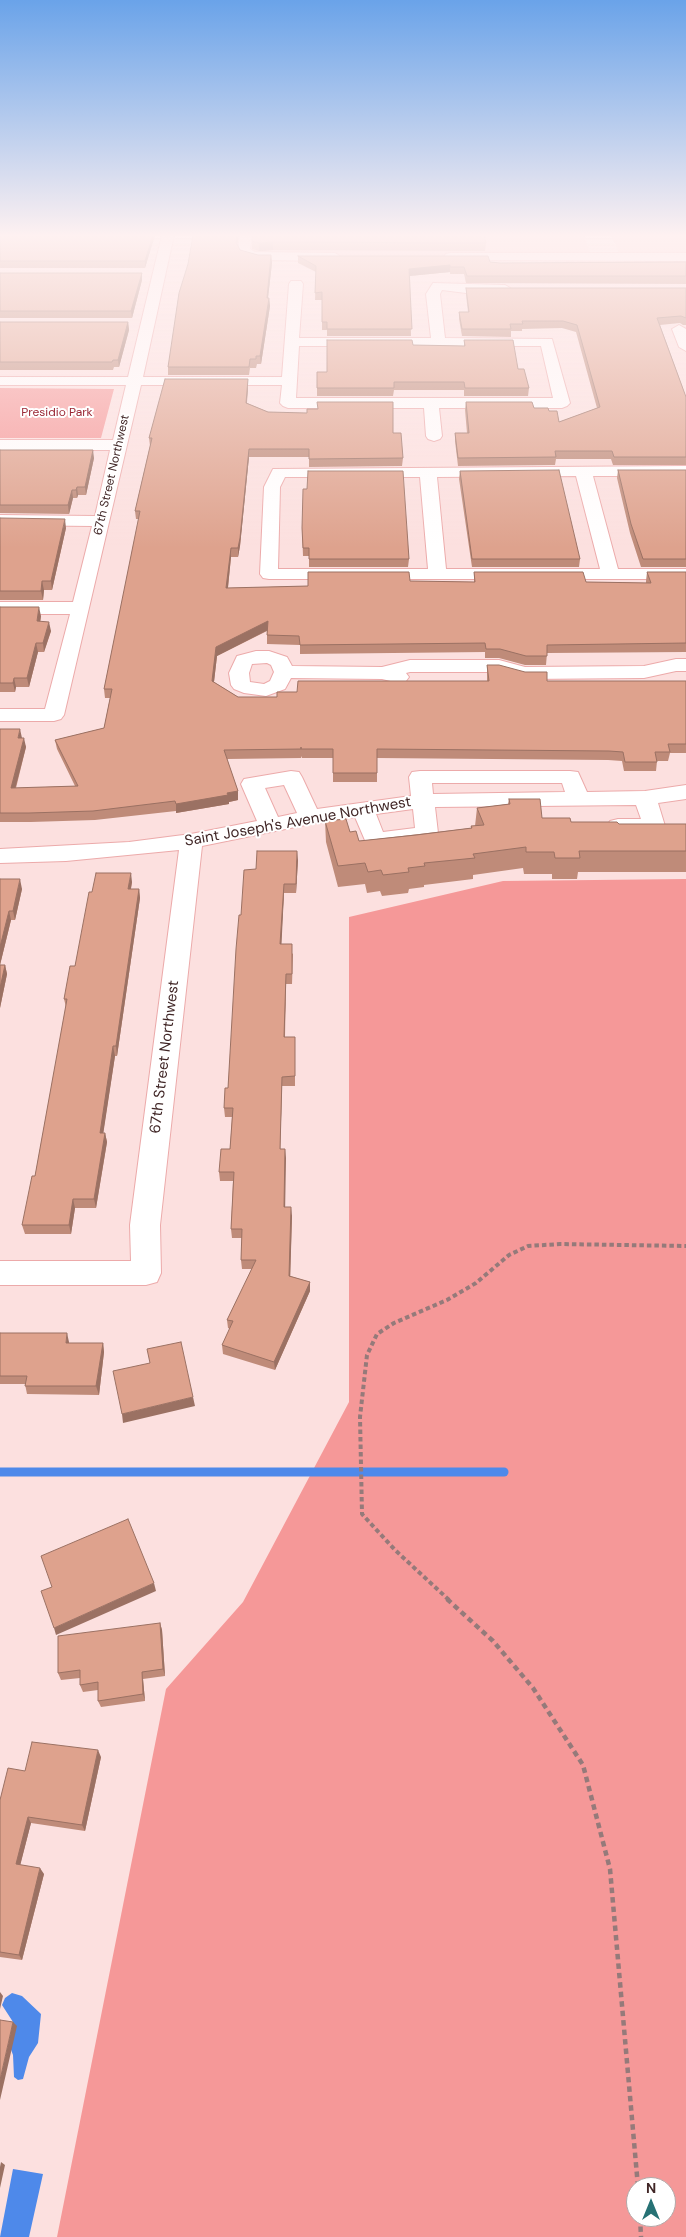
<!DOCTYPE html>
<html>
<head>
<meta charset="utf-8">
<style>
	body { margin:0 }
	#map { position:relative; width:686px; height:2237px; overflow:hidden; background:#fce0df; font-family:"DM Sans",sans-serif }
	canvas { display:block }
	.north { position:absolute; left:626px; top:2177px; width:50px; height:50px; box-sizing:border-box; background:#fff; border:1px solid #b3a8a8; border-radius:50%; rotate:0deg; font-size:14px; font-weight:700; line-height:20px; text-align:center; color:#402626 }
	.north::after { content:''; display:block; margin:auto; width:18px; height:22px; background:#277275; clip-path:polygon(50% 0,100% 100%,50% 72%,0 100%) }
</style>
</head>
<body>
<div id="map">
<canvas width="686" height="2237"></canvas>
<div class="north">N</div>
</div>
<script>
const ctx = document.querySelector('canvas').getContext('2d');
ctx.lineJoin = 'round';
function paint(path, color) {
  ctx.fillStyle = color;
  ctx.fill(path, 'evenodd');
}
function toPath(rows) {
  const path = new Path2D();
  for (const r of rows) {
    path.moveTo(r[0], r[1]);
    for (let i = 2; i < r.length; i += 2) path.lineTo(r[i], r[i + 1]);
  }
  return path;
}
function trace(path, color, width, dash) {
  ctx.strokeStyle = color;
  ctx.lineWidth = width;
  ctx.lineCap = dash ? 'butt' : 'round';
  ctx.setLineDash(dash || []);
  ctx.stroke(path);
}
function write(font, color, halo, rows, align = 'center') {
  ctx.font = font + ' "DM Sans",sans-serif';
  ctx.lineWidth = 4;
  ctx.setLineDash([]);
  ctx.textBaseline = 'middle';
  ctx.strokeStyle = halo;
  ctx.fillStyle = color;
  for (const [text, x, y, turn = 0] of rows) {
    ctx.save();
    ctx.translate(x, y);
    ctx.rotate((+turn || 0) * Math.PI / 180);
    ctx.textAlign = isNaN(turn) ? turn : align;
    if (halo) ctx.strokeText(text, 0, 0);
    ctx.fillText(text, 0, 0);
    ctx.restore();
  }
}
const built = toPath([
	[237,235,584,235,592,259,234,260],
	[611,235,686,235,686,259,622,259]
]);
const green = toPath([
	[0,388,114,389,101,438,0,438],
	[686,879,686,2237,57,2237,166,1689,243,1602,349,1402,349,917,503,881],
	[636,2187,666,2187,666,2217,636,2217]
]);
const water = toPath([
	[12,1993,22,1996,41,2014,38,2043,29,2057,23,2079,18,2080,14,2077,13,2055,9,2044,13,2022,2,2005,5,1998],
	[13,2169,43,2174,29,2237,0,2237]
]);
const stream = toPath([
	[0,1472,504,1472]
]);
const pathFar1 = toPath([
	[449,1600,395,1550,362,1514,360,1417,367,1355,377,1334,394,1323,447,1300,476,1283,509,1255,528,1246,560,1244,686,1246]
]);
const path = toPath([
	[447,1599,493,1641,533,1688,583,1765,610,1869,638,2187],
	[640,2217,641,2237]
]);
const minor = toPath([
	[162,235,174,235,143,377,282,377,289,284,291,281,301,281,303,284,299,338,431,338,426,294,433,283,505,285,512,289,510,292,466,293,442,290,440,294,445,338,552,339,570,403,567,406,562,408,439,408,442,436,440,439,434,441,428,439,426,436,424,408,288,408,283,406,280,403,282,385,141,385,64,715,61,719,54,721,0,721,0,709,45,709,70,614,0,614,0,602,73,602,92,526,0,525,0,515,95,516,110,450,0,450,0,440,113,440,126,385,0,385,0,377,128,377,162,235],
	[299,346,541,346,553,398,296,398,299,346],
	[240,235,252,235,250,249,255,252,335,253,341,257,335,261,252,260,248,259,238,250,240,235],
	[450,253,686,253,686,261,446,260,444,257,446,254,450,253],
	[679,325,686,329,686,351,679,347,672,329,679,325],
	[686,466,686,476,593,476,618,569,686,569,686,579,269,579,263,578,260,574,264,487,273,469,686,466],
	[576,476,600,569,446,569,437,477,576,476],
	[285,477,420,477,428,569,278,569,280,487,285,477],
	[256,651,269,651,287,657,292,666,382,667,410,660,499,660,525,667,644,666,676,659,686,659,686,671,676,671,644,678,525,679,498,672,410,672,406,673,409,677,406,681,399,683,382,679,291,678,285,689,266,696,244,693,234,689,231,685,229,673,237,656,256,651],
	[267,663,271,665,274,672,270,681,264,684,250,682,249,673,252,664,267,663],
	[291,771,299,772,302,777,317,809,411,796,409,777,412,772,420,771,570,771,578,772,587,792,645,791,686,785,686,799,658,803,665,826,662,831,654,833,618,833,610,831,607,826,610,821,618,819,641,819,636,805,435,807,438,833,435,838,427,840,375,847,367,845,355,817,310,824,202,846,160,1225,161,1273,157,1282,146,1285,0,1285,0,1261,131,1261,130,1225,179,850,66,861,0,863,0,849,129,842,191,834,257,821,241,784,244,779,291,771],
	[432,783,562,783,565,792,433,794,432,783],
	[284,785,297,813,278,817,265,788,284,785],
	[413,809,415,828,383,832,376,814,413,809]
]);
const wall = toPath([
	[0,235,155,235,145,268,0,268],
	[239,235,237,244,240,250,258,255,271,255,272,263,268,298,269,298,270,306,261,364,257,364,256,368,250,368,249,375,168,375,168,367,188,264],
	[252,241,486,243,485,251,273,250,259,251,252,249],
	[298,256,490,262,500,263,686,262,686,284,466,283,464,274,450,274,450,272,410,276,411,336,327,336,327,330,322,330,322,300,315,300,316,272,298,263],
	[0,273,142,273,142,280,132,318,0,318],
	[466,288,686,288,686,325,683,325,680,323,660,325,686,397,686,465,613,465,611,459,556,459,555,465,458,466,455,441,455,433,467,433,465,410,466,402,534,408,549,411,559,422,597,408,576,332,562,328,522,329,522,331,511,331,511,337,462,336,459,319,459,312,468,312,466,295],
	[0,322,128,322,129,330,119,367,114,367,113,370,0,370],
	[464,340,518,369,529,388,528,396,464,396,464,390,394,390,393,396,317,396,317,372,327,372,413,345,464,346],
	[248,387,247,403,268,412,393,433,403,458,402,466,309,467,309,457,249,457,240,546,238,557,231,557,228,588,308,586,410,581,474,582,474,572,586,582,646,583,646,581,647,572,686,572,686,652,547,653,546,665,525,665,499,658,485,658,485,652,300,654,300,645,267,644,267,631,217,656,214,682,238,697,277,697,297,692,487,681,487,665,547,681,686,681,686,753,670,753,668,761,657,761,656,771,624,771,622,761,608,760,377,758,377,782,333,782,333,758,302,758,301,756,301,758,227,759,238,791,238,800,229,802,229,804,176,813,176,811,95,820,31,822,0,822,0,729,22,738,26,747,16,788,75,786,57,749,55,740,104,728,110,698,105,698,104,689,139,519,136,519,135,511,150,446,149,438],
	[0,450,94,458,86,495,78,495,77,498,73,498,69,514,0,513],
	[618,470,686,470,686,567,641,567,630,533,617,478],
	[460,471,580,559,579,567,472,567,459,479],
	[0,518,66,528,52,590,44,590,43,600,0,600],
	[302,528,409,559,408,567,309,567,309,556,303,556],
	[0,607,41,616,40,622,51,631,44,652,38,652,29,687,16,687,15,692,0,692],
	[509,799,542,818,571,822,619,824,686,824,686,872,578,872,577,879,552,879,552,874,524,874,523,868,473,875,473,879,424,885,424,887,409,889,408,893,382,896,380,891,367,893,365,884,338,887,326,842,325,821,350,832,359,841,471,828,471,826,475,826,477,808,508,804],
	[298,860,296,893,284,893,281,944,293,954,292,984,286,984,285,1037,295,1037,295,1086,282,1086,280,1149,285,1149,285,1207,292,1216,290,1276,310,1282,310,1291,275,1370,223,1354,222,1345,230,1329,228,1328,227,1320,252,1269,242,1269,241,1260,242,1238,232,1238,231,1229,233,1181,220,1181,219,1172,230,1149,232,1117,225,1117,224,1108,228,1088,241,915,256,869],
	[0,879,22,889,15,920,11,920,0,965,5,965,7,974,0,1008],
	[132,882,131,889,139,889,140,898,117,1056,115,1056,103,1133,105,1133,107,1142,96,1208,75,1208,71,1234,25,1234,22,1225,35,1176,66,1007,64,999,75,966,92,892],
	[0,1333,69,1342,69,1343,103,1343,104,1352,99,1395,27,1394,25,1384,0,1384],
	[160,1623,162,1630,165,1676,143,1679,145,1701,101,1707,98,1701,98,1690,83,1692,80,1685,80,1678,61,1680,58,1673],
	[101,1757,85,1831,31,1823,20,1865,44,1874,22,1960,0,1957,0,1800,25,1771]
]);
const shadedWall = toPath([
	[153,235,155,235,145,268,145,261],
	[237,235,239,235,236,250,236,242],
	[273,242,273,250,259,251,259,243],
	[271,255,272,263,267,306,267,298],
	[450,265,450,272,409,276,409,269],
	[142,273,142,280,132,318,131,311],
	[269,298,270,306,261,364,260,356],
	[128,322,129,330,119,367,118,360],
	[248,379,248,387,246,411,246,403],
	[249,449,249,457,240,546,238,557,238,548],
	[93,450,94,458,86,495,85,487],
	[77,487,78,495,77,498,76,490],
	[72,490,73,498,69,514,68,505],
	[65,519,66,528,52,590,51,581],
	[231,548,231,557,227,596,226,588],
	[42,581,44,590,43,600,41,591],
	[39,607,41,616,39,630,37,621],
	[268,621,268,630,217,656,213,690,212,681,216,647],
	[49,622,51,631,44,652,43,643],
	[36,643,38,652,29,687,27,678],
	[14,678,16,687,15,692,13,683],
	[20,729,22,738,18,738],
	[24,738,26,747,13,797,11,788],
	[238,791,238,800,229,802,229,804,176,813,176,804,227,793],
	[297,851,298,860,296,893,296,884],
	[131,873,132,882,129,898,128,889],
	[20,879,22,889,15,920,13,911],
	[284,884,284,893,281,954,280,944],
	[139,889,140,898,117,1056,116,1046],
	[9,911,11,920,0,965,0,947],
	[5,965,7,974,0,1008,0,988],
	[286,974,286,984,284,1046,284,1037],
	[113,1046,115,1056,102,1142,100,1133],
	[282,1077,282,1086,280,1158,280,1149],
	[105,1133,107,1142,96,1208,94,1199],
	[285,1149,286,1158,285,1216,284,1207],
	[73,1199,75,1208,71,1234,69,1225],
	[291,1207,292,1216,290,1285,289,1276],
	[310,1282,310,1291,275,1370,274,1362],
	[67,1333,69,1342,68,1351,66,1343],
	[103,1343,104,1352,99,1395,96,1386],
	[193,1397,195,1406,123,1423,122,1414],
	[154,1583,156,1591,56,1635,54,1628],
	[160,1623,162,1630,165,1676,163,1669],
	[142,1672,143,1679,145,1701,143,1694],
	[98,1750,101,1757,85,1831,82,1825],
	[28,1817,31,1823,19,1870,16,1864],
	[40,1868,44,1874,22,1960,19,1955],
	[0,1992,3,1996,0,2009],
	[13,2022,17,2026,0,2100,0,2080],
	[1,2162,5,2165,0,2188,0,2167]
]);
const building = toPath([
	[0,235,153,235,145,261,0,261,0,235],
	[193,235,237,235,236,242,240,250,258,255,271,255,267,298,269,298,260,356,256,356,256,359,250,359,249,367,168,367,179,293,188,264,193,235],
	[252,235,484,235,486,243,273,242,259,243,252,241,252,235],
	[298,256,488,256,490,262,500,263,686,262,686,276,467,276,464,267,450,267,450,265,409,269,412,329,327,329,327,322,322,322,322,292,315,293,316,266,298,256],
	[0,273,142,273,131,311,0,311,0,273],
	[466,288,686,288,686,318,681,316,657,318,686,397,686,457,614,457,612,451,555,451,556,457,458,458,455,433,469,433,466,402,532,402,534,408,548,408,549,411,557,411,559,422,600,407,577,325,563,321,522,321,523,324,510,324,511,329,462,329,459,312,469,312,466,288],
	[0,322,128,322,118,360,113,360,112,362,0,362,0,322],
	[327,340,412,340,413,345,465,346,464,340,513,340,518,369,524,369,529,388,465,388,464,382,394,382,394,388,317,388,317,372,327,372,327,340],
	[165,379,248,379,246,403,268,412,307,413,307,409,318,409,317,402,393,402,393,433,401,433,403,458,309,459,309,449,249,449,240,538,238,548,231,548,226,588,308,586,308,572,409,572,410,581,475,582,474,572,583,572,586,582,651,583,647,572,686,572,686,643,547,645,547,656,526,656,500,649,486,649,485,643,300,645,299,636,267,635,268,621,216,647,212,681,238,697,277,697,277,692,297,692,298,681,489,681,487,665,499,665,525,672,547,672,547,681,686,681,686,744,668,744,670,752,655,752,657,762,625,762,623,752,609,751,377,749,377,773,333,773,333,749,301,749,301,747,301,749,224,750,238,791,227,793,228,795,176,804,175,801,93,811,29,813,0,813,0,729,20,729,18,738,24,738,11,788,78,786,55,740,104,728,112,689,104,689,140,511,135,511,152,438,149,438,165,379],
	[0,450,93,450,85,487,77,487,76,490,72,490,68,505,0,505,0,450],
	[559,470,580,559,472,559,460,471,559,470],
	[618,470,686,470,686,559,643,559,631,524,618,470],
	[308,471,403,471,409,559,309,559,309,548,303,548,302,528,303,489,307,489,308,471],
	[0,518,65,519,51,581,42,581,41,591,0,591,0,518],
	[0,607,39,607,37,621,49,622,43,643,36,643,27,678,14,678,13,683,0,683,0,607],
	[509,799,540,799,542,818,570,818,571,822,617,822,619,824,686,824,686,851,579,851,580,858,555,858,554,852,526,852,526,847,473,854,475,858,424,863,425,866,408,868,409,872,383,875,381,870,368,872,365,863,338,866,325,821,346,819,350,832,356,831,359,841,416,835,472,828,471,826,484,825,477,808,510,804,509,799],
	[257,851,297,851,296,884,284,884,280,944,292,944,292,974,286,974,284,1037,295,1037,295,1076,282,1077,280,1149,285,1149,284,1207,291,1207,289,1276,310,1282,274,1362,222,1345,233,1321,227,1320,256,1260,241,1260,242,1229,231,1229,234,1172,219,1172,221,1149,230,1149,233,1108,224,1108,225,1088,228,1088,236,949,239,915,241,915,244,870,256,869,257,851],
	[96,873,131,873,128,889,139,889,116,1046,113,1046,100,1133,105,1133,94,1199,73,1199,69,1225,22,1225,32,1176,35,1176,52,1082,67,999,64,999,70,966,75,966,89,892,92,892,96,873],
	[0,879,20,879,13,911,9,911,0,947,0,879],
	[0,965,5,965,0,988,0,965],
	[0,1333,67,1333,66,1343,103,1343,96,1386,25,1386,27,1376,0,1376,0,1333],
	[181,1342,193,1397,122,1414,113,1371,150,1363,147,1349,181,1342],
	[128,1519,154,1583,54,1628,41,1591,52,1587,41,1556,128,1519],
	[160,1623,163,1669,142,1672,143,1694,98,1701,98,1682,80,1685,80,1670,58,1673,58,1636,160,1623],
	[32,1742,98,1750,82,1825,28,1817,16,1864,40,1868,19,1955,0,1952,0,1800,8,1768,25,1771,32,1742],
	[0,2020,13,2022,0,2080,0,2020]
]);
const farParknames = [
	["Presidio Park",57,413]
];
const farStreetnames = [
	["67th Street Northwest",112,475,-77]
];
const streetNames = [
	["Saint Joseph's Avenue Northwest",298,822,-10],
	["67th Street Northwest",165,1057,-83]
];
paint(built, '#fccecd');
paint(green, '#f59898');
paint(water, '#4e89ea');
trace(stream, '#4e89ea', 9);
trace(minor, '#ecaaaa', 2);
trace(pathFar1, '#957a7a', 4, [4.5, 3]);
trace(path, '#957a7a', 4.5, [5.5, 4]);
paint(minor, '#fff');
paint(wall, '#bf8b79');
paint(shadedWall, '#9b7163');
paint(building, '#dea28d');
trace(building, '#9b7163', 1);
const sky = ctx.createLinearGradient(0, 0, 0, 548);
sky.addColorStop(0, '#6aa3e9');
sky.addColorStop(0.43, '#fef1f1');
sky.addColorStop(1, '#fef1f100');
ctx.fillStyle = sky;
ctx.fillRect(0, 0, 686, 548);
write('12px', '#9a2734', '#fff', farParknames);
write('12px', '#402626', '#fff', farStreetnames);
write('15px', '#402626', '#fff', streetNames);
</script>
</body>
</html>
